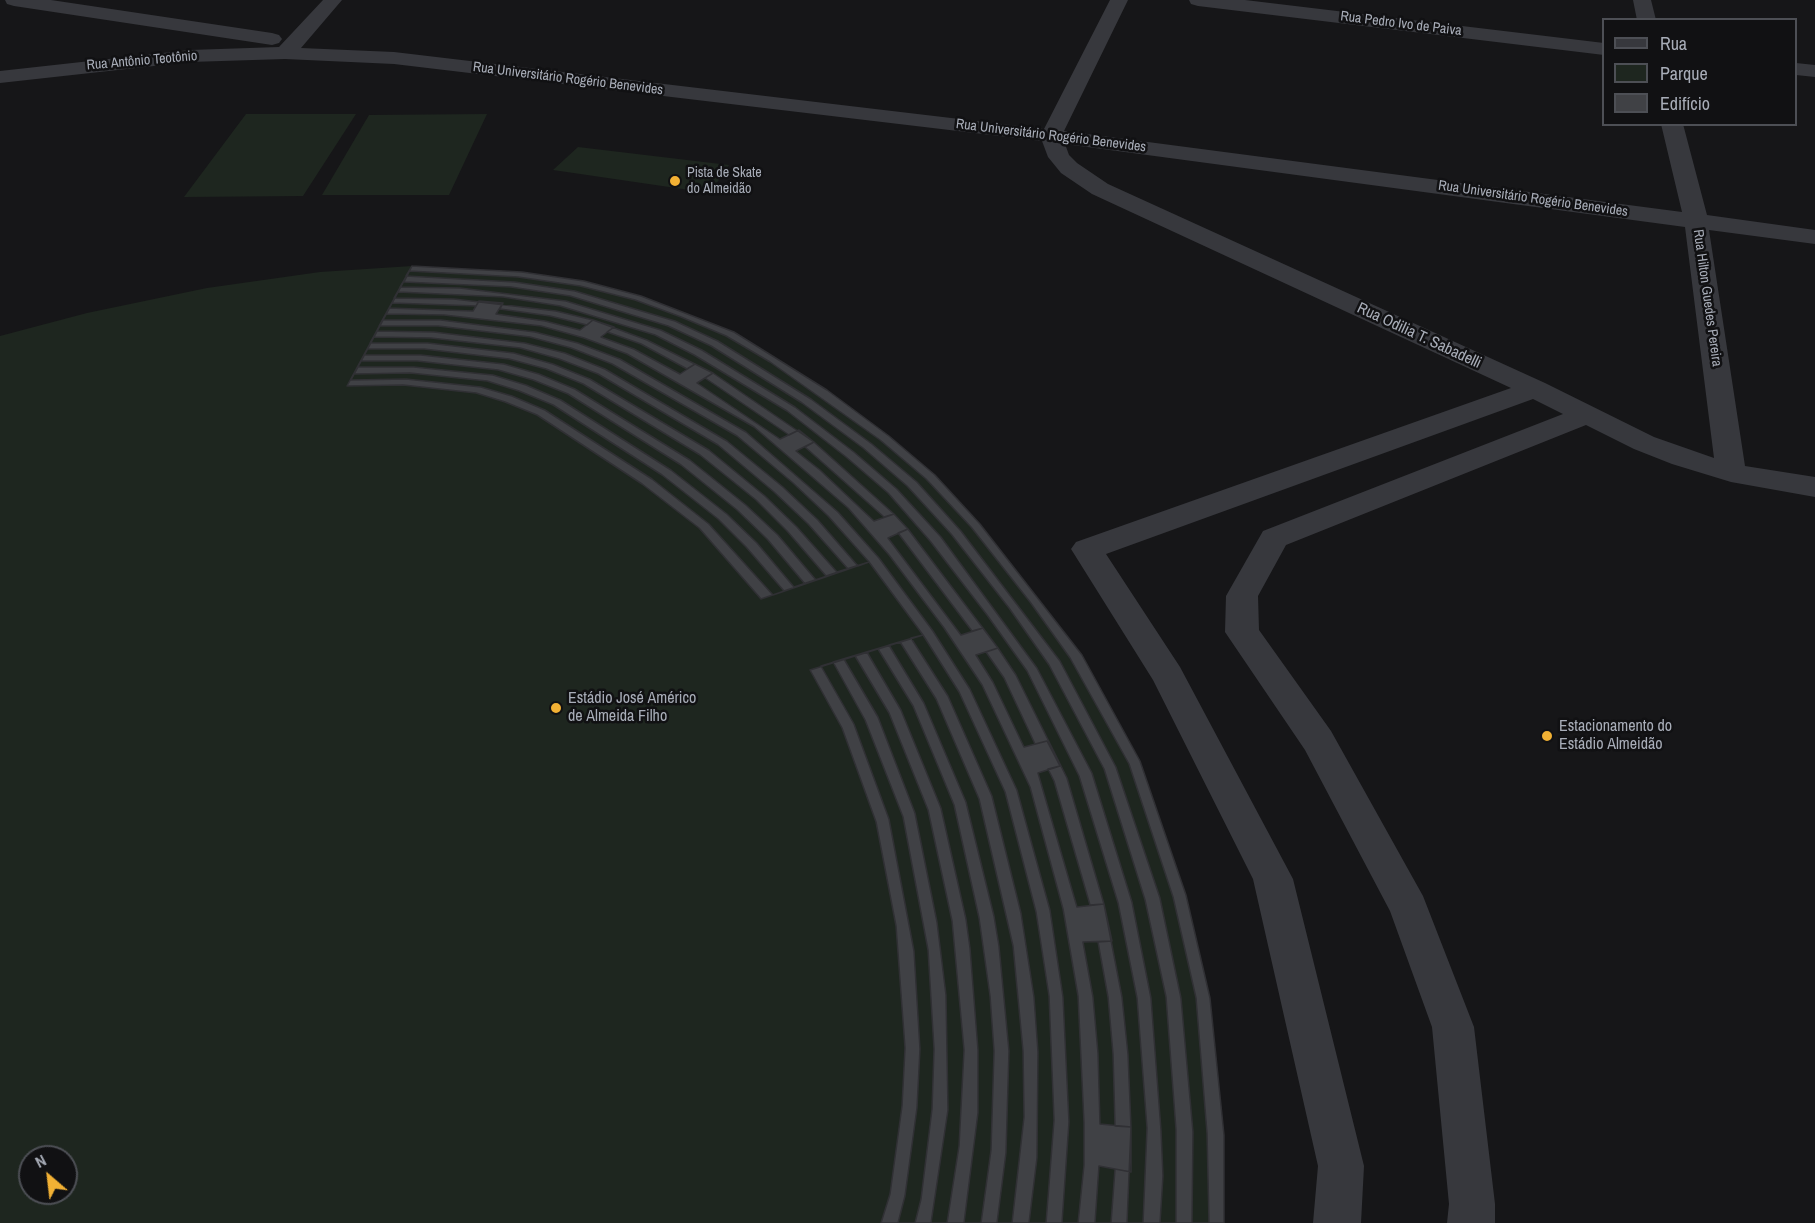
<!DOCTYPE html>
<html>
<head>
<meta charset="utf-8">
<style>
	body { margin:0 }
	#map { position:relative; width:1815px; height:1223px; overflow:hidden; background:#161618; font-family:"Archivo Narrow",sans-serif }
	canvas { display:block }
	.legend { position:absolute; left:1602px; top:18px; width:195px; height:108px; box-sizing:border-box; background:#111113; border:2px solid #4d4f55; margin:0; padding:8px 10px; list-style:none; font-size:18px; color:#a8adb8 }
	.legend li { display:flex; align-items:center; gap:12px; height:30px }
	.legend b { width:30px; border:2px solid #4d4f55 }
	.north { position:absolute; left:18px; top:1145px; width:60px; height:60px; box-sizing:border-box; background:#111113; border:2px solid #4d4f55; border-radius:50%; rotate:332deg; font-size:16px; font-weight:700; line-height:24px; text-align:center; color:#a8adb8 }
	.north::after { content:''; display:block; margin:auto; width:21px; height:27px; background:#f2b134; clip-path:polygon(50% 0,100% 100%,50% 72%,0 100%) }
</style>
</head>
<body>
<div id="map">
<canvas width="1815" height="1223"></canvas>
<ul class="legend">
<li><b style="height:8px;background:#37383d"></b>Rua</li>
<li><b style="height:16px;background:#1e261f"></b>Parque</li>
<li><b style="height:16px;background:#404145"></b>Edifício</li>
</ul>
<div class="north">N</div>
</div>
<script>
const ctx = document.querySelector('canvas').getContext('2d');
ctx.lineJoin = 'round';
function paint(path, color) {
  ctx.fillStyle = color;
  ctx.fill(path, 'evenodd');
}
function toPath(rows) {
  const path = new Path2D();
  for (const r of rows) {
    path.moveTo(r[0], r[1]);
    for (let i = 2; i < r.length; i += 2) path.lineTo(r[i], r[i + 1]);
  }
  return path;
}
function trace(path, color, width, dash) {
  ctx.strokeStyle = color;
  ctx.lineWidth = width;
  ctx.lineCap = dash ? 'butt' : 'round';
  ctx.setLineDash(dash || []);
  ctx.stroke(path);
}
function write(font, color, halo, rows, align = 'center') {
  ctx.font = font + ' "Archivo Narrow",sans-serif';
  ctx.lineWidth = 5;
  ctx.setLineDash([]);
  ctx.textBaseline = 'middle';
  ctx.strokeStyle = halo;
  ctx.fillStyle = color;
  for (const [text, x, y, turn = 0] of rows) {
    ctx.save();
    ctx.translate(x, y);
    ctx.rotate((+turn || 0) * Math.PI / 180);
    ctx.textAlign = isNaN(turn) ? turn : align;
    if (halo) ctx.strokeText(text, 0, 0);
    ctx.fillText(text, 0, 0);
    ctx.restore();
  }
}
const green = toPath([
	[246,114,356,114,303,196,184,197],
	[487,114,449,195,322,195,369,115],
	[578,147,729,165,710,193,553,170],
	[412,266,522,272,584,281,641,296,734,332,827,390,935,475,980,524,1082,655,1140,761,1186,895,1210,998,1224,1135,1224,1223,0,1223,0,336,87,313,207,288,320,272],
	[30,1157,66,1157,66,1193,30,1193]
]);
const building = toPath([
	[412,266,522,272,584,281,641,296,734,332,827,390,889,436,935,475,980,524,1082,655,1140,761,1186,895,1210,998,1224,1135,1224,1223,1176,1223,1176,1130,1166,997,1145,900,1104,769,1049,665,1009,608,951,534,907,486,863,448,802,403,711,346,668,326,570,296,511,287,404,282,412,266],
	[412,266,522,272,584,281,641,296,734,332,827,390,889,436,935,475,980,524,1082,655,1140,761,1186,895,1210,998,1224,1135,1224,1223,1046,1223,1054,1120,1049,996,1036,912,1005,792,959,692,923,635,869,562,828,516,793,483,737,436,612,364,571,348,530,337,438,326,379,326,412,266],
	[412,266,522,272,584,281,641,296,734,332,827,390,889,436,935,475,980,524,1082,655,1140,761,1186,895,1210,998,1224,1135,1224,1223,1143,1223,1147,1128,1137,998,1118,903,1079,776,1027,671,987,615,930,541,888,493,846,457,787,411,694,355,655,335,560,306,503,297,398,292,412,266],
	[412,266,522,272,584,281,641,296,734,332,827,390,889,436,935,475,980,524,1082,655,1140,761,1186,895,1210,998,1224,1135,1224,1223,1078,1223,1084,1165,1084,1123,1078,996,1063,909,1030,787,982,685,944,628,889,555,848,508,754,427,627,354,584,338,541,326,444,315,386,314,412,266],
	[412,266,522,272,584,281,641,296,734,332,827,390,889,436,935,475,980,524,1082,655,1140,761,1186,895,1210,998,1224,1135,1224,1223,1062,1223,1069,1122,1063,997,1050,910,1017,790,970,689,933,631,879,558,838,512,746,432,620,359,578,343,535,332,441,320,383,320,412,266],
	[412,266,522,272,584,281,641,296,734,332,827,390,889,436,935,475,980,524,1082,655,1140,761,1186,895,1210,998,1224,1135,1224,1223,931,1223,948,1110,946,995,937,922,915,813,878,717,844,659,923,635,869,562,794,587,757,543,727,514,671,470,561,400,526,385,493,375,414,367,358,367,412,266],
	[412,266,522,272,584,281,641,296,734,332,827,390,889,436,935,475,980,524,1082,655,1140,761,1186,895,1210,998,1224,1135,1224,1223,964,1223,978,1113,978,1050,970,948,966,919,941,808,901,710,867,652,923,635,869,562,816,580,778,535,746,505,690,460,575,389,539,374,504,364,421,355,364,355,412,266],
	[412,266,522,272,584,281,641,296,734,332,827,390,889,436,935,475,980,524,1082,655,1140,761,1186,895,1210,998,1224,1135,1224,1223,1127,1223,1131,1127,1128,1054,1122,997,1104,904,1067,778,1016,675,998,648,908,529,894,514,814,442,713,373,647,340,593,320,556,311,454,299,394,298,412,266],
	[412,266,522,272,584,281,641,296,734,332,827,390,889,436,935,475,980,524,1082,655,1140,761,1186,895,1210,998,1224,1135,1224,1223,981,1223,991,1150,994,1051,990,996,979,918,954,805,913,706,878,649,923,635,869,562,826,576,787,531,756,500,700,455,583,384,546,369,509,359,424,349,367,349,412,266],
	[412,266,522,272,584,281,641,296,734,332,827,390,889,436,935,475,980,524,1082,655,1140,761,1186,895,1210,998,1224,1135,1224,1223,947,1223,959,1146,964,1050,952,921,928,810,889,713,855,656,923,635,869,562,805,584,767,539,737,510,681,465,568,394,533,380,498,370,417,361,361,361,412,266],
	[412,266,522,272,584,281,641,296,734,332,827,390,889,436,935,475,980,524,1082,655,1140,761,1186,895,1210,998,1224,1135,1224,1223,1012,1223,1024,1117,1023,1051,1013,946,979,799,936,699,900,642,923,635,869,562,848,569,808,524,774,492,718,445,598,374,559,359,520,348,431,338,374,337,412,266],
	[412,266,522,272,584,281,641,296,734,332,827,390,889,436,935,475,980,524,1082,655,1140,761,1186,895,1210,998,1224,1135,1224,1223,1029,1223,1037,1158,1038,1052,1034,997,1021,913,992,796,948,696,911,638,923,635,869,562,858,566,818,520,783,487,727,441,605,369,565,353,525,343,434,332,377,331,412,266],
	[412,266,522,272,584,281,641,296,734,332,827,390,889,436,935,475,980,524,1082,655,1140,761,1186,895,1210,998,1224,1135,1224,1223,997,1223,1006,1153,1009,1051,999,946,994,916,966,802,924,703,889,645,923,635,869,562,837,572,797,527,765,496,709,450,590,379,553,364,514,353,428,343,370,343,412,266],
	[412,266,522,272,584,281,641,296,734,332,827,390,889,436,935,475,980,524,1082,655,1140,761,1186,895,1210,998,1224,1135,1224,1223,1160,1223,1163,1176,1161,1130,1151,998,1132,902,1092,773,1037,668,941,537,897,489,854,452,795,407,702,350,661,330,566,301,460,288,400,287,412,266],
	[412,266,522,272,584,281,641,296,734,332,827,390,889,436,935,475,980,524,1082,655,1140,761,1186,895,1210,998,1224,1135,1224,1223,1209,1223,1207,1133,1196,998,1173,897,1129,764,1070,658,1030,602,971,527,926,479,880,440,770,362,726,336,681,317,635,300,580,286,518,277,409,271,412,266],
	[412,266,522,272,584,281,641,296,734,332,827,390,889,436,935,475,980,524,1082,655,1140,761,1186,895,1210,998,1224,1135,1224,1223,1192,1223,1193,1132,1181,998,1160,898,1116,767,1060,661,961,531,917,482,872,444,811,399,718,341,675,321,575,291,515,282,406,276,412,266],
	[412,266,522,272,584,281,641,296,734,332,827,390,889,436,935,475,980,524,1082,655,1140,761,1186,895,1210,998,1224,1135,1224,1223,1111,1223,1115,1169,1131,1172,1131,1127,1115,1126,1113,1054,1108,997,1098,942,1112,941,1104,904,1090,905,1054,781,1048,769,1060,766,1047,741,1035,744,1004,678,986,652,998,648,983,628,972,631,898,533,908,529,894,514,884,517,805,447,814,442,799,430,789,435,705,378,713,373,695,364,687,369,641,344,607,332,614,327,593,320,587,325,550,316,500,309,503,303,479,301,476,306,392,303,412,266],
	[412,266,522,272,584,281,641,296,734,332,827,390,889,436,935,475,980,524,1082,655,1140,761,1186,895,1210,998,1224,1135,1224,1223,1095,1223,1099,1166,1131,1172,1131,1127,1100,1124,1098,1053,1093,997,1083,942,1112,941,1104,904,1077,907,1038,773,1060,766,1047,741,1024,747,993,682,976,655,998,648,983,628,961,635,888,538,908,529,894,514,874,521,820,470,796,451,814,442,799,430,780,439,697,383,713,373,695,364,680,374,634,349,601,337,614,327,593,320,580,330,545,321,496,314,503,303,479,301,473,311,389,308,412,266],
	[412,266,522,272,584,281,641,296,734,332,827,390,889,436,935,475,980,524,1082,655,1140,761,1186,895,1210,998,1224,1135,1224,1223,898,1223,905,1196,917,1108,920,1049,914,951,889,819,854,724,821,666,923,635,869,562,773,595,709,524,652,479,545,410,512,396,481,387,406,379,351,380,412,266],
	[412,266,522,272,584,281,641,296,734,332,827,390,889,436,935,475,980,524,1082,655,1140,761,1186,895,1210,998,1224,1135,1224,1223,915,1223,921,1199,932,1109,934,1049,928,950,903,817,865,720,833,662,923,635,869,562,784,591,746,547,718,519,662,475,553,405,519,391,487,381,410,373,354,374,412,266],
	[412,266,522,272,584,281,641,296,734,332,827,390,889,436,935,475,980,524,1082,655,1140,761,1186,895,1210,998,1224,1135,1224,1223,881,1223,890,1194,902,1106,905,1048,896,926,876,822,842,728,810,670,923,635,869,562,761,599,699,528,642,484,537,415,505,402,476,393,403,385,347,386,412,266]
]);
const minor = toPath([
	[5,0,51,0,272,33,279,35,282,39,279,43,272,45,14,6,7,4,5,0],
	[323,0,342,0,301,48,394,52,1044,129,1110,0,1128,0,1064,131,1682,212,1661,124,1683,124,1707,215,1815,230,1815,244,1709,230,1745,466,1815,477,1815,497,1731,482,1672,464,1634,449,1586,425,1286,545,1258,596,1259,630,1331,731,1423,896,1474,1027,1495,1204,1495,1223,1447,1223,1449,1204,1432,1027,1390,911,1305,750,1225,632,1226,596,1263,531,1563,414,1533,399,1106,554,1180,667,1293,879,1364,1166,1361,1223,1313,1223,1318,1166,1253,879,1153,680,1071,549,1076,542,1511,388,1092,194,1061,173,1048,157,1042,141,394,64,285,59,190,62,0,83,0,71,190,50,279,47,323,0],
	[1065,144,1685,227,1714,458,1654,437,1545,383,1108,184,1077,163,1069,155,1065,144],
	[1189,0,1245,0,1604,43,1604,55,1198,6,1191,4,1189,0],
	[1633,0,1651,0,1656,20,1637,20,1633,0],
	[1796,63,1815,65,1815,77,1796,75,1796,63]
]);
const markers = [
	[675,181,6,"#f2b134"],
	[556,708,6,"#f2b134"],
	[1547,736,6,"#f2b134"]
];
const farStreetnames = [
	["Rua Pedro Ivo de Paiva",1401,24,7],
	["Rua Antônio Teotônio",142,61,-5],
	["Rua Universitário Rogério Benevides",568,79,7],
	["Rua Universitário Rogério Benevides",1051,136,7],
	["Rua Universitário Rogério Benevides",1533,199,8],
	["Rua Hilton Guedes Pereira",1707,298,82]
];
const farPoinames = [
	["Pista de Skate",687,173],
	["do Almeidão",687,189]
];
const streetNames = [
	["Rua Odilia T. Sabadelli",1419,336,25]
];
const poiNames = [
	["Estádio José Américo",568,699],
	["de Almeida Filho",568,717],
	["Estacionamento do",1559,727],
	["Estádio Almeidão",1559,745]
];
paint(green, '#1e261f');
paint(building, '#404145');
trace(building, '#303034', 1.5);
paint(minor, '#37383d');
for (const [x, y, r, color] of markers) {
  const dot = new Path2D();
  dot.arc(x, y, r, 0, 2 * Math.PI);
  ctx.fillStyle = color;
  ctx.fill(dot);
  trace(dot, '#111113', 2);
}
write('14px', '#a8adb8', '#111113', farStreetnames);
write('14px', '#a8adb8', '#111113', farPoinames, 'left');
write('16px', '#a8adb8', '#111113', streetNames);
write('16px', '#a8adb8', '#111113', poiNames, 'left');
</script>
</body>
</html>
